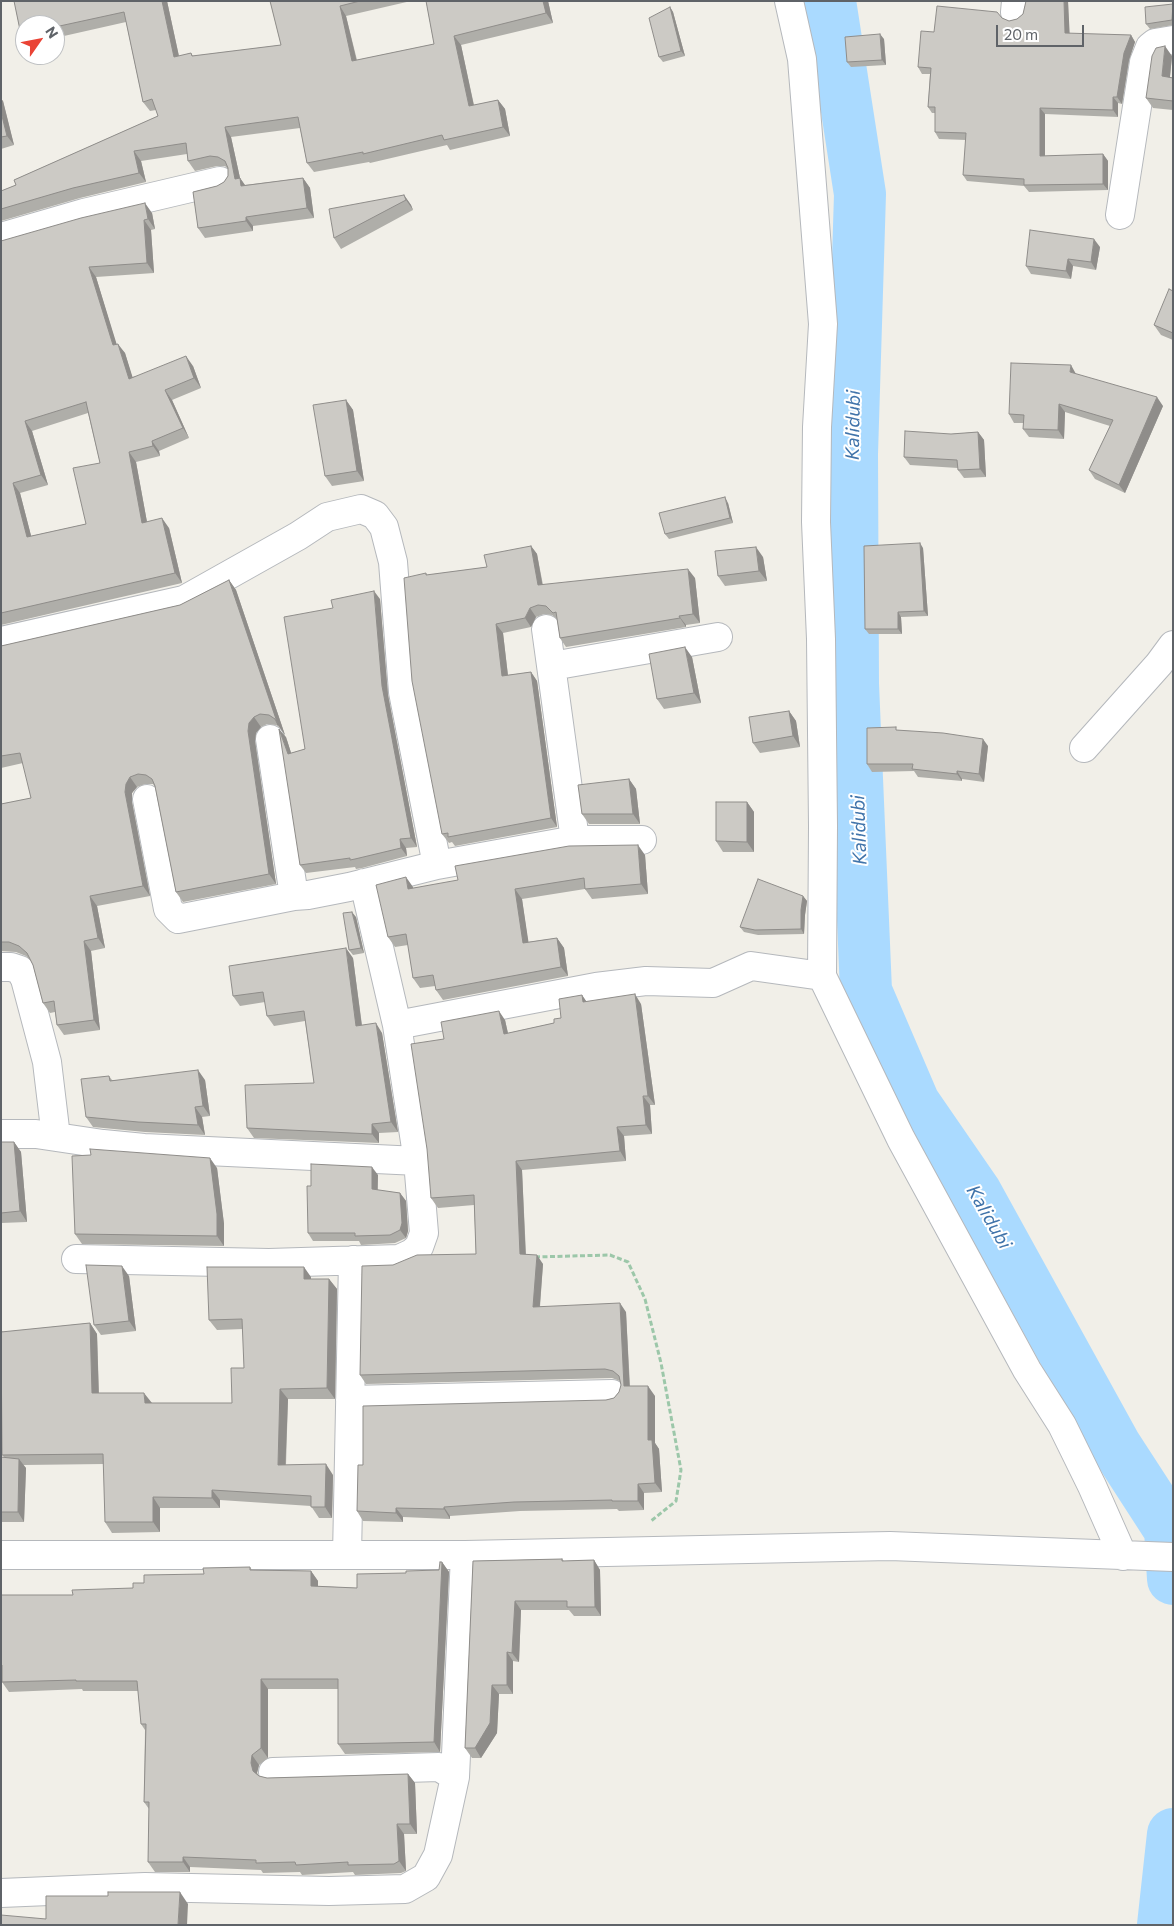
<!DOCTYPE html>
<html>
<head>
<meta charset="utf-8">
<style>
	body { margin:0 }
	#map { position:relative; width:1174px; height:1926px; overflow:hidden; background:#f1efe8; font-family:Commissioner,sans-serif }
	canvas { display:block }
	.frame { position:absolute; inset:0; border:2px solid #5f6368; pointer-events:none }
	.north { position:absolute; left:15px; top:15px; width:50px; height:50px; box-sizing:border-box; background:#fff; border:1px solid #bfc1c3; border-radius:50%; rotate:57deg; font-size:14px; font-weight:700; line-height:20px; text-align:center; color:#5f6368 }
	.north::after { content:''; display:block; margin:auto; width:18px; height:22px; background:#ea4335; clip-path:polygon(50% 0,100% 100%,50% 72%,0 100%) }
	.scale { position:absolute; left:996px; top:25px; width:88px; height:22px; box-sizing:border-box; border:2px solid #5f6368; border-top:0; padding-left:6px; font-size:15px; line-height:18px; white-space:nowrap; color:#5f6368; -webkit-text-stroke:4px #fff; paint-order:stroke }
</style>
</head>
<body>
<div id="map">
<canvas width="1174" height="1926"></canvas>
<div class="frame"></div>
<div class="north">N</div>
<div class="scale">20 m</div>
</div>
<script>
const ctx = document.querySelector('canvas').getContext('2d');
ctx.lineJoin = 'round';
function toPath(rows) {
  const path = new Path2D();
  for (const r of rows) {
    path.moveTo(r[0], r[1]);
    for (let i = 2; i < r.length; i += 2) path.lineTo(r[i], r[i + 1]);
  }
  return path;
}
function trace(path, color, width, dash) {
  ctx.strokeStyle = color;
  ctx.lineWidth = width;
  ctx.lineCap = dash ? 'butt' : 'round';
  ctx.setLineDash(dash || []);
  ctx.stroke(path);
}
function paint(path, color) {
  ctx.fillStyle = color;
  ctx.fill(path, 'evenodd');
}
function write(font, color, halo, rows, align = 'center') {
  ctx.font = font + ' Commissioner,sans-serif';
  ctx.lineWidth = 4;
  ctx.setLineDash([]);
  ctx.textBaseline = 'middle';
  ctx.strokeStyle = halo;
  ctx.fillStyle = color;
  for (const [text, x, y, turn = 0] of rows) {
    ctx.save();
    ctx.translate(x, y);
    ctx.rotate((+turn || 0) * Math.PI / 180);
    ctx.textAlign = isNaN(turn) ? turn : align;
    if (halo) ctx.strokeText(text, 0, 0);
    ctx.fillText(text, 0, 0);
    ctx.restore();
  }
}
const river = toPath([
	[830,1,860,194,852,454,853,684,866,991,914,1103,976,1193,1115,1445,1170,1530,1173,1579],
	[1163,1925,1173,1834]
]);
const path = toPath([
	[535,1257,610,1255,628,1262,645,1299,661,1363,681,1470,676,1501,651,1521]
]);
const minor = toPath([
	[789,1,802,59,823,324,817,427,816,522,821,639,823,826,822,976,901,1139,1027,1370,1062,1425,1092,1486,1123,1556],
	[1015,12,1016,1],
	[1120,215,1144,62,1150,47,1155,43,1173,40],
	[1,237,84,213,220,181],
	[546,629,575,840],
	[1,641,184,600,298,536,327,517,361,509,375,515,384,527,393,562,403,692,437,865,349,887,308,895,294,896,270,739],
	[552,666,718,637],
	[1084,748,1159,664,1173,645],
	[147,799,168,909,178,919,294,896],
	[437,865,575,840,642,840],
	[1,967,11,967,20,970,25,979,47,1062,56,1137],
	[397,1025,596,987,646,981,713,983,751,966,822,976],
	[1,1134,36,1134,103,1144,144,1148,418,1161],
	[76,1259,269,1263,399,1259,412,1253,419,1247,424,1233,418,1161,397,1025,364,883],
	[350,1400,612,1394],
	[1,1555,465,1555,890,1546,1173,1557],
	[347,1555,353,1260],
	[273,1772,439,1767,455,1777],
	[1,1893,145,1887,329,1891,405,1889,426,1877,438,1855,455,1777,465,1555]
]);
const wall = toPath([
	[14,1,167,1,179,56,191,53,193,56,281,45,270,1,411,1,346,16,357,60,434,44,426,1,548,1,553,23,461,45,474,105,498,100,505,109,510,136,450,150,447,145,370,163,369,162,314,172,307,163,300,128,231,137,240,178,245,185,303,178,310,188,314,218,253,226,253,231,205,238,198,228,193,192,217,186,224,182,228,176,228,169,225,166,217,166,195,171,188,161,187,154,141,161,146,182,80,198,1,221,1,191,16,185,14,180,158,116,156,110,150,111,143,102,126,22,55,38,55,25,25,25,25,37,20,30],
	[1026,1,1068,1,1069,34,1131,35,1135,42,1129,60,1122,104,1118,103,1118,117,1045,114,1045,156,1103,154,1108,161,1108,190,1029,192,1024,186,967,181,963,175,966,140,939,139,935,132,935,113,932,113,928,107,930,74,922,74,918,67,934,32,1002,18,1009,21,1017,19,1023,14],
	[1173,4,1173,25,1150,29,1146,24],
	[670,7,673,12,685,56,663,62,659,57],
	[884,39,886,65,851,67,847,62],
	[1172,56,1170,77,1173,78,1173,110,1153,108,1146,98],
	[1,99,3,101,14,145,1,149],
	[404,195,411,205,413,210,341,249,334,238],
	[152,213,155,229,151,230,154,273,96,277,116,344,125,353,132,377,193,366,201,388,172,400,189,438,159,451,160,456,136,462,147,522,169,528,182,583,1,625,1,241],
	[88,413,100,463,86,524,31,536,20,493,48,485,32,431],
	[1100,247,1096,270,1073,266,1071,279,1031,274,1026,266],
	[1173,291,1173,340,1161,335,1154,325],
	[1076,374,1163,406,1125,493,1095,479,1089,470,1110,426,1065,412,1064,439,1029,437,1023,429,1024,423,1014,423,1009,414],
	[346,400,353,410,364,481,332,486,325,476],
	[978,432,984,440,986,477,964,478,958,470,958,468,910,465,904,457,951,434],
	[728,503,733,523,669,539,665,534],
	[531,546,537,554,543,585,695,578,700,623,686,625,686,627,566,647,560,638,557,619,552,615,544,614,536,617,531,627,503,633,508,675,531,672,537,681,557,827,455,846,452,842,449,843,442,834,426,573,427,575,487,567],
	[923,548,928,616,901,617,902,634,869,634,865,629],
	[763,557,767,581,725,586,718,576],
	[229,580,236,590,285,735,279,727,276,725,267,724,261,727,256,733,255,741,276,884,183,902,176,892,155,787,153,784,145,784,137,787,132,793,132,802,150,896,97,906,105,948,91,951,100,1030,64,1035,57,1025,55,1012,50,1013,43,1003,33,965,30,960,26,956,16,952,1,951,1,804,31,798,23,763,1,768,1,646,180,605],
	[380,599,388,695,417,847,406,848,407,856,362,868,356,869,355,867,306,873,300,865,286,737,291,753,305,749],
	[692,657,701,703,664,709,657,699],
	[789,711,796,721,800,747,760,753,753,743],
	[898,730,988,746,984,782,962,779,962,781,918,777,914,771,872,772,867,764],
	[629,779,636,789,640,824,589,824,582,814],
	[747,802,754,812,754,852,723,852,716,841],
	[645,855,648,894,592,899,585,889,522,899,528,942,557,938,564,948,568,976,443,1000,436,990,435,986,420,988,413,978,408,945,395,947,388,937,413,887,413,888],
	[803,896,807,901,805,915,804,934,758,935,744,932,740,927],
	[356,917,364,953,353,955,349,950],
	[353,958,362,1025,382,1033,398,1132,379,1133,379,1143,254,1138,247,1128,314,1083,305,1021,274,1026,267,1016,265,1002,240,1006,233,996],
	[582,995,586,1001,641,1004,655,1105,650,1105,652,1134,624,1136,626,1161,522,1170,526,1254,543,1264,540,1307,626,1312,630,1386,655,1396,655,1443,659,1449,662,1492,644,1493,644,1510,619,1511,617,1509,520,1511,450,1516,450,1519,403,1517,403,1522,363,1521,357,1511,363,1465,606,1400,614,1398,619,1392,621,1385,620,1381,612,1378,366,1384,360,1375,393,1265,476,1254,474,1205,438,1208,431,1198,444,1039,505,1020,508,1033,554,1023,561,1018],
	[109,1076,112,1080,205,1080,210,1116,202,1117,205,1135,145,1132,93,1127,86,1117],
	[1,1142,14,1142,21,1152,27,1222,1,1223],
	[217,1168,224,1224,224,1246,82,1244,75,1234],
	[378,1175,378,1190,400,1193,406,1201,408,1231,406,1238,395,1243,361,1245,359,1241,313,1241,308,1233,311,1186],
	[129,1276,136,1331,101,1335,94,1325],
	[311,1277,311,1279,329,1279,337,1289,335,1399,288,1399,286,1465,333,1475,332,1518,319,1518,311,1506,220,1500,220,1508,160,1508,160,1532,112,1533,105,1522,104,1464,23,1465,26,1468,24,1522,1,1522,1,1457,4,1457,2,1455,1,1330,3,1332,90,1323,97,1334,99,1393,152,1403,232,1403,244,1368,243,1329,217,1330,209,1320],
	[562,1559,564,1561,594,1560,600,1570,601,1616,574,1616,569,1610,521,1610,519,1662,513,1661,513,1694,499,1694,497,1733,481,1758,472,1758,465,1748,473,1561],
	[442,1562,449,1572,440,1752,345,1754,338,1744,338,1689,268,1689,268,1758,259,1765,257,1773,259,1776,267,1778,408,1774,415,1783,417,1834,404,1834,406,1871,401,1873,355,1875,353,1872,302,1875,300,1872,263,1873,261,1870,190,1867,190,1872,155,1872,148,1862,149,1809,144,1802,145,1730,141,1724,138,1691,83,1691,82,1689,9,1692,2,1682,2,1675,1,1675,1,1595,73,1595,133,1588,144,1583,250,1567,252,1570,311,1571,318,1581,318,1586,357,1588,406,1573,439,1570]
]);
const shadedWall = toPath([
	[162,1,167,1,181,66,174,57],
	[543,1,548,1,553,23,546,13],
	[1064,1,1068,1,1070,40,1065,33],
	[340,6,346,16,359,71,352,61],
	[670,7,673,12,685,56,681,51],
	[880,34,884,39,886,65,882,60],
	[1131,35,1135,42,1129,60,1122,104,1117,97,1124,53],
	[454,36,461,45,476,116,469,106],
	[1165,46,1172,56,1169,86,1162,76],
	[1113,97,1118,103,1118,117,1113,110],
	[1,99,3,101,14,145,7,136,1,112],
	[498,100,505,109,510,136,503,127],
	[1040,108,1045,114,1045,162,1040,156],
	[225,127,231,137,240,178,247,188,248,196,235,179],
	[134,151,141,161,146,182,139,173],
	[1103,154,1108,161,1108,190,1103,184],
	[303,178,310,188,314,218,307,208],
	[404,195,411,205,413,210,406,200],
	[145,203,152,213,155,229,148,219],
	[246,217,253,226,253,231,246,221],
	[144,220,151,230,154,273,147,263],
	[1094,239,1100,247,1096,270,1091,262],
	[1068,259,1073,266,1071,279,1066,271],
	[89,267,96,277,120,355,113,345],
	[118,344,125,353,136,388,129,379],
	[186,356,193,366,201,388,194,378],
	[1071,365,1076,374,1070,372],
	[165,390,172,400,189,438,183,428],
	[1157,397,1163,406,1125,493,1119,485],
	[346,400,353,410,364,481,357,471],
	[1059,404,1065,412,1064,439,1058,430],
	[25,421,32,431,48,485,41,475],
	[978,432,984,440,986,477,980,469],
	[152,441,159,451,160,456,153,446],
	[129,452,136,462,149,533,142,523],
	[13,483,20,493,34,547,27,537],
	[725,497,728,503,733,523,730,518],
	[162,518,169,528,182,583,175,573],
	[920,543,923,548,928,616,924,611],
	[531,546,537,554,544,594,538,585],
	[756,547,763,557,767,581,759,571],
	[688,569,695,578,700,623,693,614],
	[229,580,236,590,285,735,278,725],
	[374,591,380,599,388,695,417,847,411,838,382,686],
	[530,608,536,617,531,627,525,618],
	[898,612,901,617,902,634,898,629],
	[679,616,686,625,686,627,680,618],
	[496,624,503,633,509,685,502,676],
	[685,647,692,657,701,703,694,693],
	[531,672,537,681,557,827,551,818],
	[789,711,796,721,800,747,793,736],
	[254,717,261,727,256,733,255,741,276,884,269,874,248,731,249,723],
	[279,729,286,737,294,762,288,754],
	[983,739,988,746,984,782,979,774],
	[957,771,962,779,962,781,957,774],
	[130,777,137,787,132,793,132,802,150,896,143,886,125,792,126,784],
	[629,779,636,789,640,824,633,814],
	[747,802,754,812,754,852,747,842],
	[400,839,406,848,407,856,401,848],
	[638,845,645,855,648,894,641,884],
	[406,877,413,887,415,899,408,889],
	[515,889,522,899,530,952,523,943],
	[90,896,97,906,105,948,98,938],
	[803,896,807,901,805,915,804,934,801,929,801,910],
	[352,912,356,917,364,953,361,948],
	[557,938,564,948,568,976,561,967],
	[84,941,91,951,100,1030,94,1020],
	[346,948,353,958,363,1035,356,1026],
	[635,994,641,1004,655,1105,648,1096],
	[582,995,588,1004,583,1002],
	[499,1011,505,1020,510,1043,504,1034],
	[376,1023,382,1033,398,1132,391,1122],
	[198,1070,205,1080,210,1116,203,1106],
	[643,1096,650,1105,652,1134,646,1125],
	[195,1107,202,1117,205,1135,198,1125],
	[372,1124,379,1133,379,1143,372,1134],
	[617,1127,624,1136,626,1161,620,1151],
	[14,1142,21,1152,27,1222,20,1211],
	[210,1158,217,1168,224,1224,224,1246,217,1236],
	[516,1161,522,1170,526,1263,520,1254],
	[372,1167,378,1175,377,1197,372,1189],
	[400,1193,406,1201,408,1231,406,1238,400,1230],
	[537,1255,543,1264,539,1316,533,1307],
	[122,1266,129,1276,136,1331,129,1321],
	[304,1267,311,1277,311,1289,304,1279],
	[329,1279,337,1289,335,1399,327,1388],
	[620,1303,626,1312,630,1395,624,1386],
	[90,1323,97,1334,99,1404,92,1393],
	[648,1386,655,1396,655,1443,659,1449,662,1492,655,1483,648,1440],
	[280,1389,288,1399,285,1475,278,1465],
	[144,1393,152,1403,145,1403],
	[19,1459,26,1468,24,1522,18,1512],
	[326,1464,333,1475,332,1518,325,1507],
	[638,1484,644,1493,644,1510,638,1501],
	[212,1490,220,1500,220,1508,212,1498],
	[153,1497,160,1508,160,1532,153,1522],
	[444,1507,450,1516,450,1519,444,1509],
	[396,1508,403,1517,403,1522,396,1513],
	[594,1560,600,1570,601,1616,595,1607],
	[442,1562,449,1572,440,1752,434,1742],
	[311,1571,318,1581,318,1596,311,1586],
	[515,1601,521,1610,519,1662,512,1653],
	[507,1652,513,1661,513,1694,507,1685],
	[261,1679,268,1689,268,1758,261,1748],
	[492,1685,499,1694,497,1733,481,1758,475,1748],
	[252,1755,259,1765,257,1773,260,1781,253,1771,251,1763],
	[408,1774,415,1783,417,1834,410,1824],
	[397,1824,404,1834,406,1871,399,1861],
	[183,1857,190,1867,190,1872,183,1862],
	[180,1892,188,1904,187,1925,178,1925]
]);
const building = toPath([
	[14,1,162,1,174,57,191,53,192,56,281,45,270,1,360,1,340,6,352,61,434,44,426,1,543,1,546,13,454,36,469,106,498,100,503,127,444,140,442,135,363,154,363,152,307,163,298,117,225,127,235,179,240,178,241,186,303,178,307,208,246,217,246,221,198,228,193,192,217,186,224,182,228,176,228,168,225,161,218,157,210,156,188,161,186,143,134,151,139,173,73,188,1,209,1,191,16,185,14,180,158,116,152,99,143,102,124,12,55,27,55,25,25,25,25,29,20,30,14,1],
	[1026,1,1064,1,1065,33,1131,35,1124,53,1117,97,1113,97,1113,110,1040,108,1040,156,1103,154,1103,184,1024,185,1024,179,963,175,966,133,935,132,935,107,928,107,931,68,918,67,921,31,934,32,937,6,997,12,1002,18,1009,21,1017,19,1023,14,1026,1],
	[1173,4,1172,20,1146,24,1145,7,1173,4],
	[670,7,681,51,659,57,649,18,670,7],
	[880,34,882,60,847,62,845,37,880,34],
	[1165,46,1162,76,1173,78,1173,101,1146,98,1152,56,1156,48,1165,46],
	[1,112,7,136,1,137,1,112],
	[404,195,406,200,334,238,329,209,404,195],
	[145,203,148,219,144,220,147,263,89,267,113,345,118,344,129,379,186,356,194,378,165,390,183,428,152,441,153,446,129,452,142,523,162,518,175,573,1,613,1,241,81,218,145,203],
	[86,402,100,463,73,468,86,524,27,537,13,483,41,475,25,421,86,402],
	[1030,230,1094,239,1091,262,1068,259,1066,271,1026,266,1030,230],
	[1169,289,1173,291,1173,333,1154,325,1169,289],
	[1011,363,1071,365,1070,372,1157,397,1119,485,1089,470,1113,420,1059,404,1058,430,1023,429,1024,415,1009,414,1011,363],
	[346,400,357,471,325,476,313,405,346,400],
	[905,431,951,434,978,432,980,469,958,470,957,460,904,457,905,431],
	[725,497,730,518,665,534,659,513,725,497],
	[920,543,924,611,898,612,898,629,865,629,864,546,920,543],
	[531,546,538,585,688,569,693,614,679,616,680,618,560,638,556,612,553,613,546,606,538,605,530,608,525,618,496,624,502,676,531,672,551,818,448,837,448,833,442,834,412,681,404,578,426,573,426,575,487,567,484,555,531,546],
	[756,547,759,571,718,576,715,551,756,547],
	[229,580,278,725,275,719,269,715,260,714,254,717,249,723,248,731,269,874,176,892,155,786,152,779,146,775,138,774,130,777,126,784,125,792,143,886,90,896,98,938,84,941,94,1020,57,1025,54,1001,43,1003,33,965,27,953,19,946,9,942,1,942,1,804,31,798,20,753,1,756,1,646,180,605,229,580],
	[374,591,382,686,411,838,400,839,401,848,355,859,350,860,350,858,300,865,279,729,288,754,305,749,284,617,333,608,331,600,374,591],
	[685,647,694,693,657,699,649,654,685,647],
	[789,711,793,736,753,743,749,717,789,711],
	[896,727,896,730,943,733,983,739,979,774,957,771,957,774,912,769,913,764,867,764,867,728,896,727],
	[629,779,633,814,582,814,578,785,629,779],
	[716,802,747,802,747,842,716,841,716,802],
	[638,845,641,884,585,889,584,878,515,889,523,943,557,938,561,967,436,990,433,975,413,978,406,934,388,937,376,885,406,877,408,889,458,880,455,866,569,846,638,845],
	[758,879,803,896,801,910,801,929,755,930,740,927,758,879],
	[352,912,361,948,349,950,343,913,352,912],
	[346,948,356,1026,376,1023,391,1122,372,1124,372,1134,247,1128,245,1085,314,1083,304,1011,267,1016,263,992,233,996,229,966,346,948],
	[635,994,648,1096,643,1096,646,1125,617,1127,620,1151,516,1161,520,1254,537,1255,533,1307,620,1303,624,1386,648,1386,648,1440,652,1440,655,1483,638,1484,638,1501,612,1501,612,1500,514,1502,444,1507,444,1509,396,1508,396,1513,357,1511,358,1465,363,1465,363,1406,606,1400,614,1398,619,1392,621,1385,619,1376,613,1371,605,1369,360,1375,362,1266,393,1265,417,1255,476,1254,474,1195,431,1198,427,1149,411,1044,444,1039,441,1022,499,1011,504,1034,554,1023,554,1019,561,1018,559,999,582,995,583,1002,635,994],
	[198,1070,203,1106,195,1107,198,1125,138,1122,86,1117,81,1079,109,1076,110,1081,198,1070],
	[1,1142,14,1142,20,1211,1,1213,1,1142],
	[90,1149,210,1158,217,1214,217,1236,75,1234,72,1156,91,1155,90,1149],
	[311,1164,372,1167,372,1189,400,1193,402,1223,400,1230,390,1235,355,1236,355,1233,308,1233,307,1186,311,1186,311,1164],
	[86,1265,122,1266,129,1321,94,1325,86,1265],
	[207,1267,304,1267,304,1279,329,1279,327,1388,280,1389,278,1465,326,1464,325,1507,311,1507,311,1496,212,1490,212,1498,153,1497,153,1522,105,1522,103,1454,2,1455,1,1332,90,1323,92,1393,144,1393,145,1403,232,1403,231,1368,244,1368,242,1319,209,1320,207,1267],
	[1,1457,19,1459,18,1512,1,1512,1,1457],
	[562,1559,562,1561,594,1560,595,1607,567,1607,567,1601,515,1601,512,1653,507,1652,507,1685,492,1685,490,1723,475,1748,465,1748,473,1561,562,1559],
	[440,1562,442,1562,434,1742,338,1744,338,1679,261,1679,261,1748,252,1755,251,1763,253,1771,259,1776,267,1778,408,1774,410,1824,397,1824,399,1861,394,1864,348,1865,348,1862,296,1865,295,1862,256,1863,256,1860,183,1857,183,1862,148,1862,149,1802,144,1802,146,1724,141,1724,137,1681,76,1681,76,1680,2,1682,2,1665,1,1665,1,1595,73,1595,72,1590,133,1588,133,1583,144,1583,144,1575,204,1574,203,1568,250,1567,250,1570,311,1571,311,1586,357,1588,357,1574,406,1573,406,1571,439,1570,440,1562],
	[108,1892,180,1892,178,1925,1,1925,1,1915,46,1919,46,1896,108,1896,108,1892]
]);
const waterNames = [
	["Kalidubi",853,425,-89],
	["Kalidubi",859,830,-92],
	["Kalidubi",989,1217,60]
];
trace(river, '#aadaff', 52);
trace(minor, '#b5b8bc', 30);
trace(path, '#9cc7a9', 3, [5, 2.5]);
trace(minor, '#fff', 28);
paint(wall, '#afaea9');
paint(shadedWall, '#8f8d8a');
paint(building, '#cccac5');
trace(building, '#8f8d8a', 1);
write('italic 19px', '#4174aa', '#fff', waterNames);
</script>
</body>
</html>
